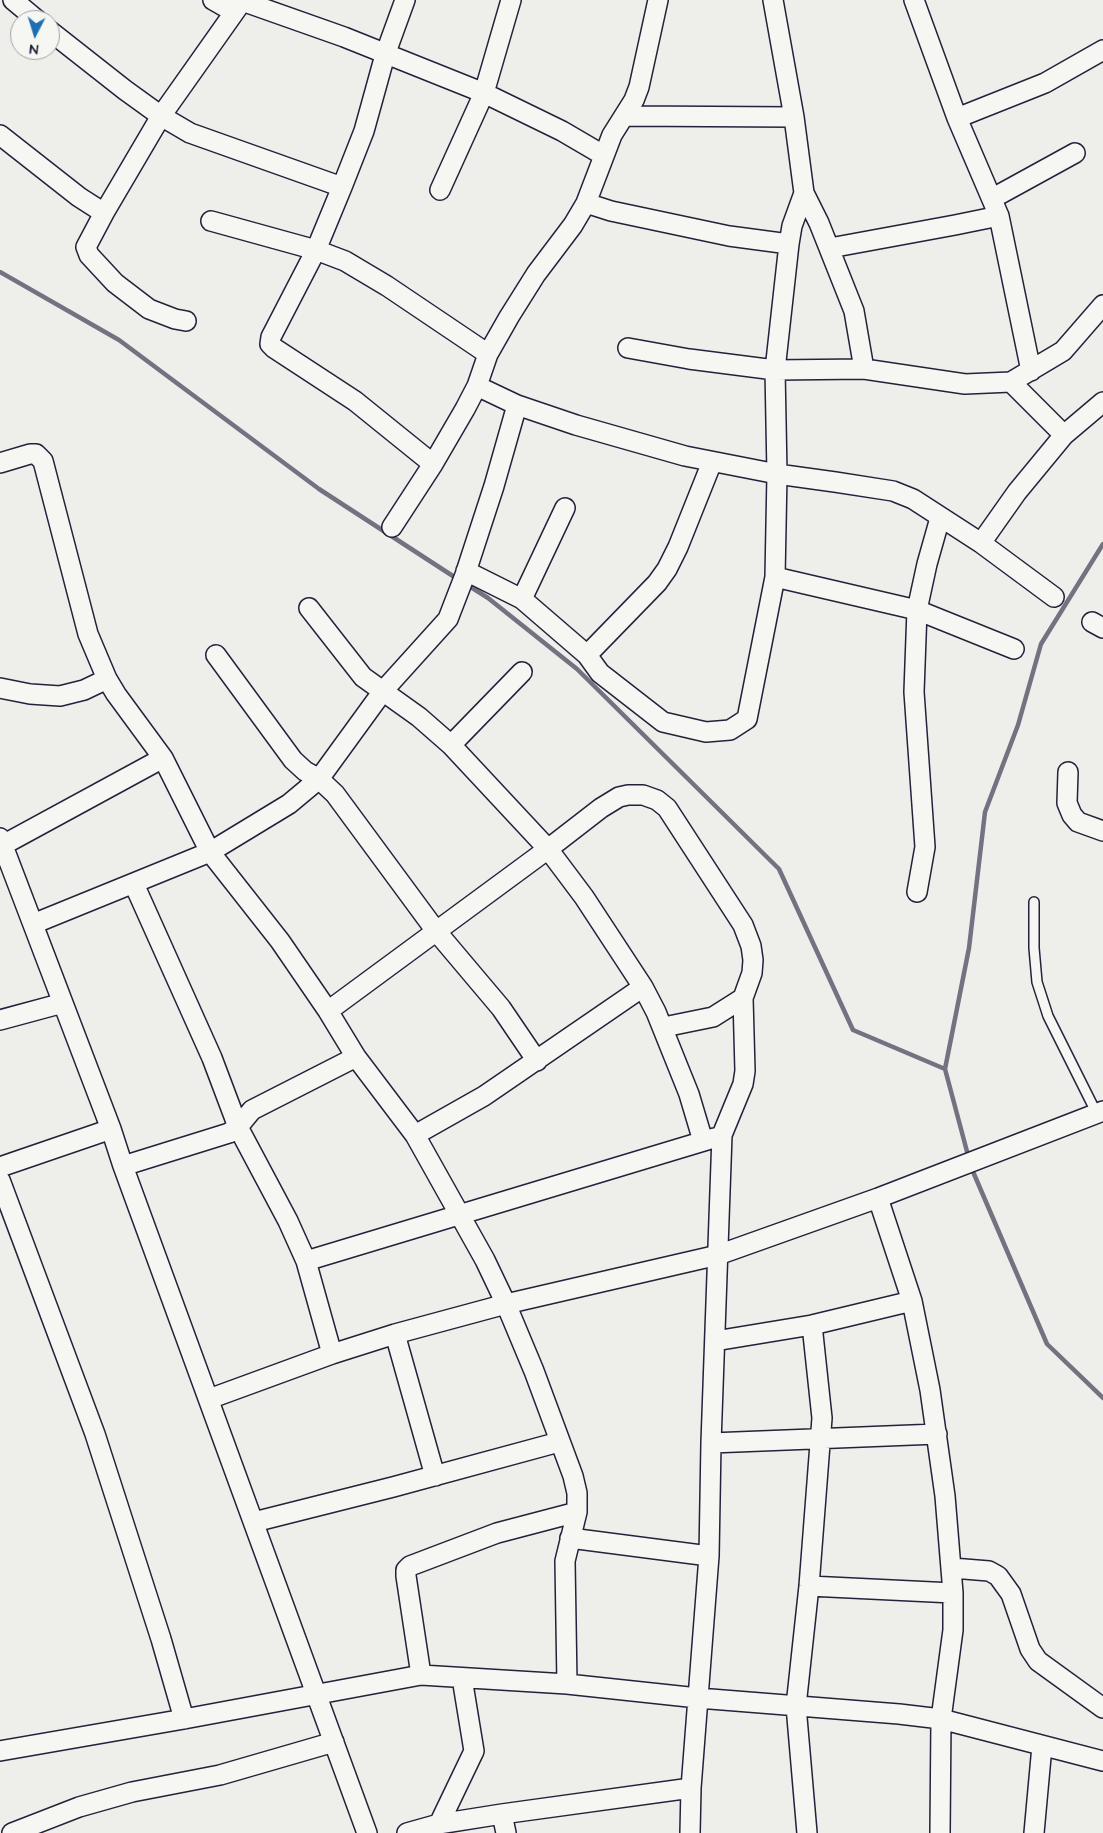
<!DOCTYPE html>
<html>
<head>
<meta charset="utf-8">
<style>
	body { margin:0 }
	#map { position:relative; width:1103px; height:1833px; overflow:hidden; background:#eeeeeb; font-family:"Architects Daughter",sans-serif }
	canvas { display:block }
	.north { position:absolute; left:10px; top:10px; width:50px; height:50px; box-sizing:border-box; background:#f6f6f2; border:1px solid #a1a1a9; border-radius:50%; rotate:185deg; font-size:14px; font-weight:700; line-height:20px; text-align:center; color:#22223b }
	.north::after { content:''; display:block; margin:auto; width:18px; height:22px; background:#1f6fb2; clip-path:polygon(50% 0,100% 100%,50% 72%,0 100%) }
</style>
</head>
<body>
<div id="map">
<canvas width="1103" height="1833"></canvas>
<div class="north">N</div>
</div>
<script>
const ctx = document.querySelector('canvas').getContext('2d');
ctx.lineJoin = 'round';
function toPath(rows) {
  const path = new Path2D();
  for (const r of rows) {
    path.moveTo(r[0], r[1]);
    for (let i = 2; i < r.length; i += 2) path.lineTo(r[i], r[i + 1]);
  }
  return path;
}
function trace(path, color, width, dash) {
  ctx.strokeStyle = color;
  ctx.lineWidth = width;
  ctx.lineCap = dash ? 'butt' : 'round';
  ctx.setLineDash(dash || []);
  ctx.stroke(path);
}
const stream = toPath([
	[0,272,119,340,319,489,459,580],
	[466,584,488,598,577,669,779,869,853,1030,945,1069,969,1159],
	[945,1069,969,948,985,812,1018,725,1041,644,1103,544],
	[971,1167,1047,1344,1103,1398]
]);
const lane = toPath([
	[1034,902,1034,948,1037,982,1048,1016,1097,1114]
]);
const street = toPath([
	[13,0,37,20],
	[213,0,234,12],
	[405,0,385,55,364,131,342,187,316,250,271,337,270,344,274,348,355,401,433,464],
	[914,0,957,118,999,216,1031,371],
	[242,1,344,37,484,93,562,131,603,155],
	[50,31,125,90,161,116,190,133,342,187],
	[624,116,794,117],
	[957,118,1045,83,1103,50],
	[0,135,79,197,104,213,161,116,243,0],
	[440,190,484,93,511,0],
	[804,193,819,223,854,311,864,369],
	[993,198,1075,153],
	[586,203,611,211,729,236,789,244],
	[104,213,86,247,89,255,115,283,149,309,175,319,186,321],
	[211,221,316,250,345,261,387,286,488,354],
	[830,248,955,225,999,216],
	[628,348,689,359,775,370,864,369,965,384,1011,382,1063,351,1103,305],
	[1011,382,1064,435],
	[477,386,517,405,576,425,685,456,777,474,835,482,893,491,913,499,981,543,1054,597],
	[0,463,30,454,36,454,43,461,88,634,107,679,116,694,163,758,210,852,280,941,328,1011,356,1057,415,1135,485,1260,506,1304,534,1371,573,1476,577,1493,577,1512,565,1561,567,1684],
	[392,527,433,464,465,409,477,386,488,354,509,317,536,274,573,225,586,203,612,135,634,100,639,87,658,0],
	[981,543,1017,492,1064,435,1103,402],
	[466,571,522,599,587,655,600,673,663,722,706,732,730,730,747,719,775,577,777,474,775,370,789,244,792,226,804,193,794,117,773,0],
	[775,577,917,610,1014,649],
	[522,599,565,508],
	[309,608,363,677,419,717,451,745,548,849,584,897,643,987,656,1012,689,1094,703,1141],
	[1092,622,1103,628],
	[216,655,293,760,305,771,319,779,335,794,436,931,501,1008,537,1061],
	[587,655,657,583,667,569,678,547,712,462],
	[0,688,30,694,60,696,84,690,107,679],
	[451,745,522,672],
	[1068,772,1067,803,1072,815,1078,822,1103,831],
	[0,838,111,1129,123,1166,367,1833],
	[3,845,163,758],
	[134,884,212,1058,238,1127,288,1221,306,1261,332,1354],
	[917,892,925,847,914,692,917,610,927,564,940,518],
	[33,924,210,852,289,804,319,779,383,691,448,619,465,575,494,486,517,405],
	[328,1011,548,849,601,808,619,797,628,795,643,795,657,800,667,808,743,925,751,946,753,960,752,973,743,998,713,1017,664,1027],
	[0,1020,63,1003],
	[415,1135,484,1096,643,987],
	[123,1166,229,1133,238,1127,252,1110,356,1057],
	[0,1167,111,1129],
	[0,1180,95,1434,161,1639,184,1719],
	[878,1198,912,1301,930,1390,945,1496,953,1593,953,1630,941,1719,940,1833],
	[306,1261,714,1138],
	[395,1334,435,1476],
	[715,1341,812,1325,912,1301],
	[209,1399,332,1354,395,1334,506,1304,718,1255,878,1198,1103,1111],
	[711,1443,937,1434],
	[254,1522,393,1487,559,1442],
	[570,1538,709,1556],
	[952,1568,989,1571,998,1576,1011,1594,1030,1649,1038,1661,1103,1708],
	[809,1586,953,1593],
	[421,1675,406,1576,406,1570,410,1566,497,1533,577,1512],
	[0,1751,184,1719,421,1675,567,1684,698,1698,899,1714,941,1719,1103,1761],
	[502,1814,506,1833],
	[439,1824,474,1751,462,1678],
	[12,1833,79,1807,132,1792,220,1775,334,1742],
	[407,1833,439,1824,502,1814,691,1788],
	[690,1833,691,1788,709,1556,711,1443,722,1135,743,1084,745,1071,743,998],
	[807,1833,796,1706,809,1586,822,1418,812,1325],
	[1034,1833,1042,1746]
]);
trace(stream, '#727281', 4.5);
trace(lane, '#22223b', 12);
trace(street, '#22223b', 22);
trace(lane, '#f6f6f2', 9);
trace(street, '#f6f6f2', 19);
</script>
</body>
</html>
